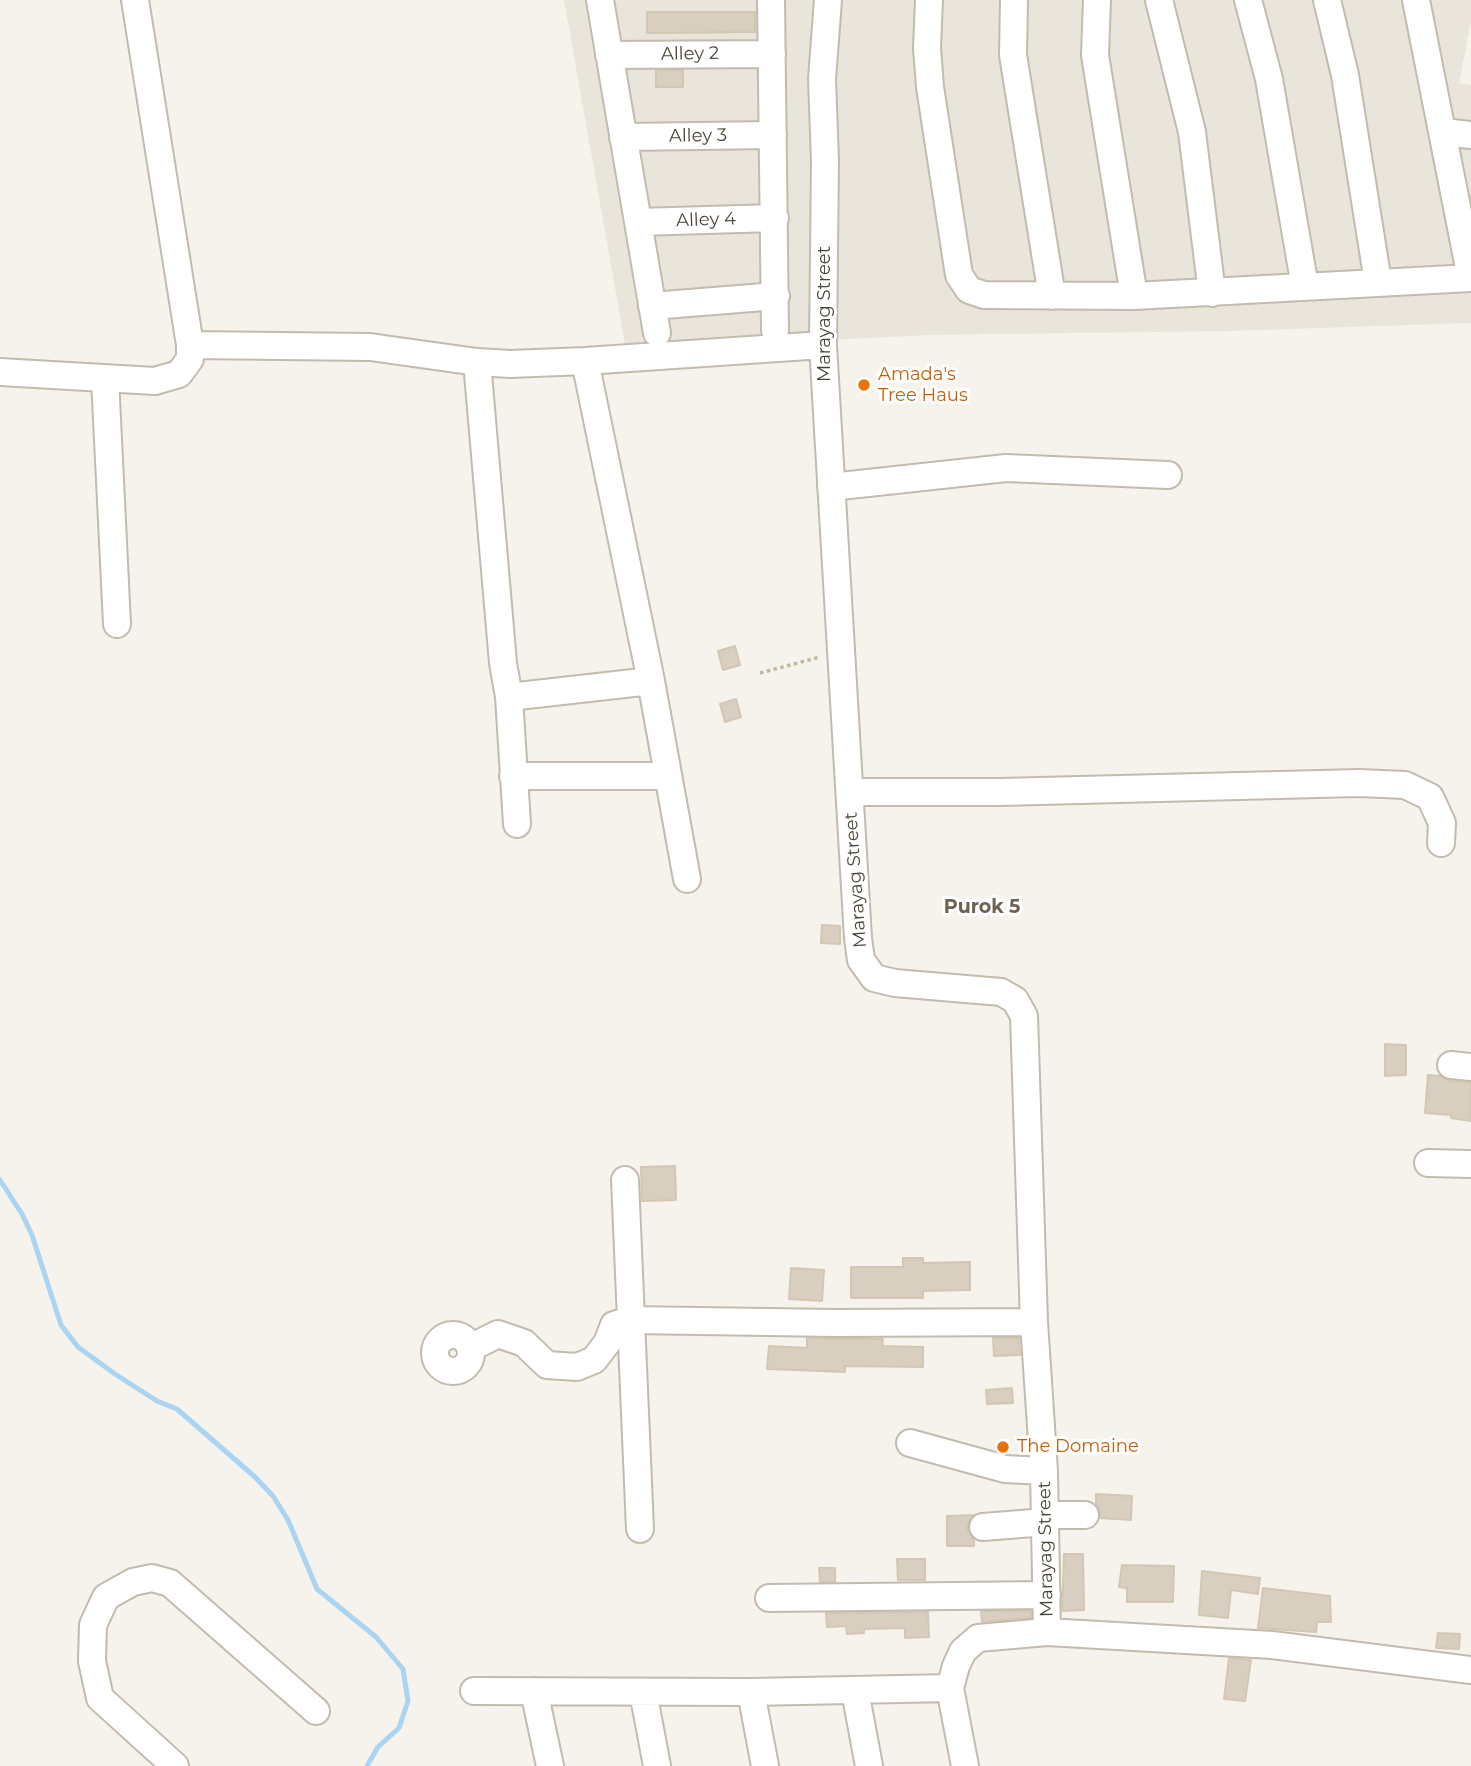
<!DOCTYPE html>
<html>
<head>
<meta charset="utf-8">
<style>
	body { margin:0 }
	canvas { display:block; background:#f6f3ec }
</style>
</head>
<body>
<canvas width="1471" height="1766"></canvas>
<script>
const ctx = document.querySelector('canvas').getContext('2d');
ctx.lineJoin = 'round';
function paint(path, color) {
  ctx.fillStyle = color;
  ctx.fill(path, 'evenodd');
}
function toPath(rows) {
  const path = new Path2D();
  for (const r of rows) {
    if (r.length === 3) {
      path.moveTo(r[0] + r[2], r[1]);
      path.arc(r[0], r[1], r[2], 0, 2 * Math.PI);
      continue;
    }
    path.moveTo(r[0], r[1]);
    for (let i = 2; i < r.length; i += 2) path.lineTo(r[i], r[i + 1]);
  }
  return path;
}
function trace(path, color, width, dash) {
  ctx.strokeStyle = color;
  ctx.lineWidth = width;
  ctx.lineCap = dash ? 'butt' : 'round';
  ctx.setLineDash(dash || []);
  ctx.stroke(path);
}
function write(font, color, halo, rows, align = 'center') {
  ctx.font = font + ' Montserrat,sans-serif';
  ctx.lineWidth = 6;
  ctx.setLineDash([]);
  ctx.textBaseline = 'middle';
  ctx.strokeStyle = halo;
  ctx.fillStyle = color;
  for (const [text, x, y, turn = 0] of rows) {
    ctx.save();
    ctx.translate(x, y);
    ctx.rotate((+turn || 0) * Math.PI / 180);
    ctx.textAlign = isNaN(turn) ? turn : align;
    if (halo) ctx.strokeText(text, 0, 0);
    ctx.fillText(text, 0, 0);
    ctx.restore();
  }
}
const residential = toPath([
	[564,0,1471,0,1471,21,1459,83,1471,85,1471,323,1229,331,929,335,626,350]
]);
const stream = toPath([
	[0,1180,22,1214,32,1235,61,1325,78,1347,115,1374,157,1401,177,1409,255,1477,273,1496,288,1520,317,1589,376,1637,403,1669,408,1701,399,1728,378,1747,367,1766]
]);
const building = toPath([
	[647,12,755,12,755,32,647,33,647,12],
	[656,70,683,70,683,87,656,87,656,70],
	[735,646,740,665,723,670,718,651,735,646],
	[736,699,741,717,725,722,720,704,736,699],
	[822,925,840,926,840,944,821,943,822,925],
	[1385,1044,1406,1045,1406,1075,1385,1076,1385,1044],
	[1428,1075,1440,1076,1449,1081,1471,1082,1471,1121,1451,1118,1451,1115,1425,1113,1428,1075],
	[675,1166,676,1200,642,1201,641,1167,675,1166],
	[903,1258,923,1258,923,1263,970,1262,970,1290,923,1291,923,1298,851,1298,851,1267,903,1267,903,1258],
	[791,1268,824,1270,822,1301,789,1299,791,1268],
	[807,1338,883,1339,882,1346,923,1347,923,1367,845,1366,845,1372,767,1369,769,1346,807,1348,807,1338],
	[993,1338,1019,1338,1020,1355,994,1356,993,1338],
	[1012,1388,1013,1403,987,1404,986,1390,1012,1388],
	[1096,1494,1132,1496,1131,1520,1100,1518,1099,1508,1096,1504,1096,1494],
	[973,1515,967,1528,970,1535,974,1540,974,1546,947,1546,947,1516,973,1515],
	[1064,1554,1083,1554,1084,1610,1062,1611,1064,1554],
	[897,1559,925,1559,925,1580,898,1580,897,1559],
	[1122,1565,1174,1566,1173,1602,1127,1602,1127,1588,1119,1587,1122,1565],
	[819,1568,835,1568,835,1582,820,1582,819,1568],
	[1202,1571,1260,1578,1258,1594,1231,1590,1228,1618,1199,1615,1202,1571],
	[1263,1588,1330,1596,1331,1622,1317,1622,1316,1632,1258,1628,1263,1588],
	[981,1611,1031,1611,1031,1618,982,1622,981,1611],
	[928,1612,929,1637,905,1638,905,1628,864,1629,864,1633,847,1634,846,1626,827,1627,826,1613,928,1612],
	[1438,1633,1460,1634,1459,1649,1436,1648,1438,1633],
	[1229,1658,1251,1660,1245,1701,1224,1699,1229,1658]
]);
const path = toPath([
	[760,673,820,657]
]);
const minor = toPath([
	[600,0,657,333],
	[771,0,775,330],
	[828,0,822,79,825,161,823,345,858,938,861,960,874,978,895,983,1001,992,1015,1000,1024,1016,1034,1322,1044,1471,1047,1632],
	[929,0,927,48,930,87,959,275,969,290,984,295,1134,296,1471,278],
	[1014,0,1013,55,1052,296],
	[1097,0,1095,55,1134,296],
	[1159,0,1192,132,1212,293],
	[1248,0,1269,79,1305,287],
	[1327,0,1345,75,1378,282],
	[1416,0,1471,278],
	[609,55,772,54],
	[1444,132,1471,135],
	[623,137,773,135],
	[638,222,775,218],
	[652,306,776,296],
	[190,345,370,347,477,362,510,364,585,361,823,345],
	[585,361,651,681,687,879],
	[477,362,503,663,509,697,517,824],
	[0,372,155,381,179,374,190,359,190,345,135,0],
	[105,378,117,624],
	[831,487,1006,468,1168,475],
	[509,697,651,681],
	[513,776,668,776],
	[850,792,1000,792,1359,783,1405,785,1430,797,1442,823,1441,843],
	[1451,1065,1471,1067],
	[1428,1163,1471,1164],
	[453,1353,18],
	[470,1348,498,1334,524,1343,547,1365,577,1367,594,1360,607,1343,614,1325,631,1320,625,1180],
	[910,1443,1005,1469,1044,1471],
	[1046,1515,1085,1515],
	[983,1527,1046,1522],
	[640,1529,631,1320,835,1323,1034,1322],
	[769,1598,1047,1595],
	[474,1691,751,1692,950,1688],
	[534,1691,550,1766],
	[855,1691,869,1766],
	[643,1692,657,1766],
	[751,1692,765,1766],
	[175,1766,100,1698,92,1661,93,1625,106,1597,133,1582,152,1578,170,1583,316,1711],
	[965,1766,950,1688,956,1666,963,1651,978,1638,1047,1632,1272,1645,1471,1670]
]);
const markers = [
	[864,385,7,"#e8710a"],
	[1003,1447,7,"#e8710a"]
];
const streetNames = [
	["Alley 2",690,54,-1],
	["Alley 3",698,136,-1],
	["Alley 4",706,220,-2],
	["Marayag Street",825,314,-90],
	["Marayag Street",856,880,-94],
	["Marayag Street",1046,1549,-91]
];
const foodNames = [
	["Amada's",878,375],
	["Tree Haus",878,396],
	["The Domaine",1017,1447]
];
const neighbourhoodNames = [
	["Purok 5",982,907]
];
paint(residential, '#eae5da');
trace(stream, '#a9d4f2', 5);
paint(building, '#d8cfc1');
trace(building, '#d3c7b4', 2);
trace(minor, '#c2bbae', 30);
trace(path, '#c4b79f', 3.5, [3.5, 3.5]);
trace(minor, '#fff', 26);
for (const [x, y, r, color] of markers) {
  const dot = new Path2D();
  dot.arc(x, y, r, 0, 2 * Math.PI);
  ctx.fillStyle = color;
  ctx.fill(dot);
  trace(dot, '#fff', 2.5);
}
write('18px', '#4b4439', '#fff', streetNames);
write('18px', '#c56008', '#fff', foodNames, 'left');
write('bold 19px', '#6e6250', '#fff', neighbourhoodNames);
</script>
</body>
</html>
